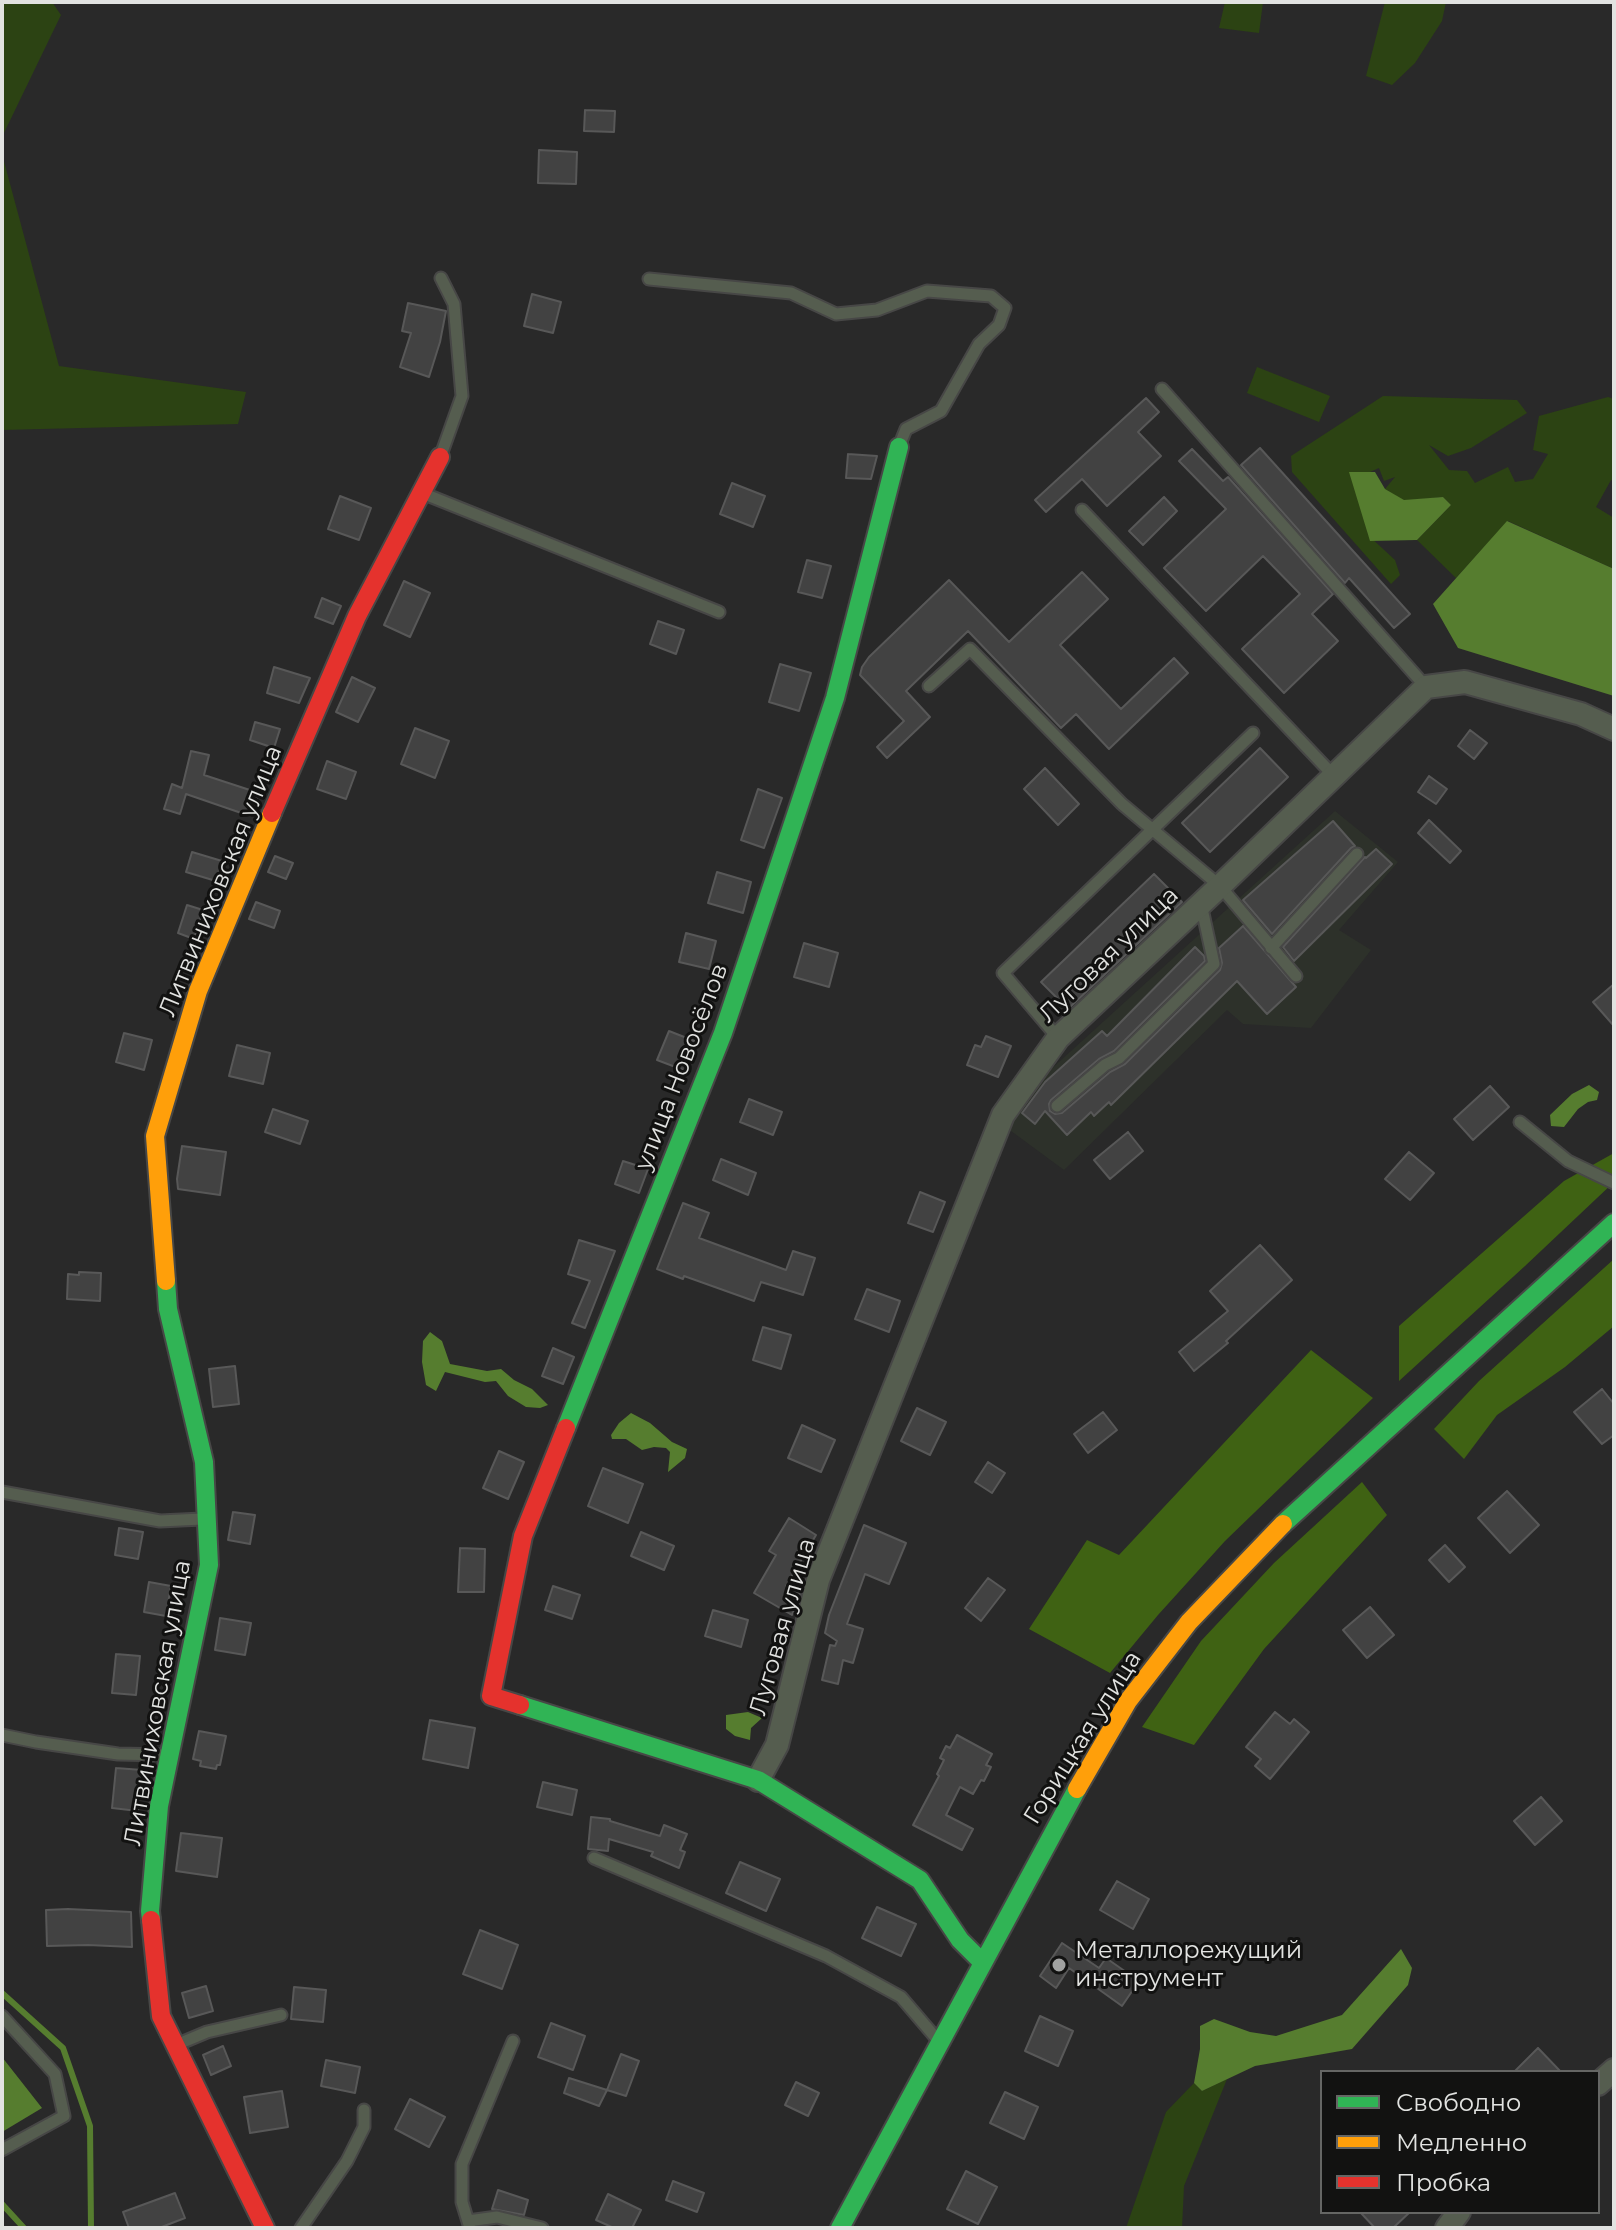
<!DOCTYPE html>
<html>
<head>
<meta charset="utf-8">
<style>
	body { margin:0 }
	#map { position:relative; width:1616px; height:2230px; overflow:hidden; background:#292929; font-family:Montserrat,sans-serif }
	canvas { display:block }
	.frame { position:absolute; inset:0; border:4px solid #e2e3e1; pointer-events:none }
	.legend { position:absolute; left:1320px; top:2070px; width:280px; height:144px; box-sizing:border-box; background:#121211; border:2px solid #656664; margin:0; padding:10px 14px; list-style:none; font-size:24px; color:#e2e3e1 }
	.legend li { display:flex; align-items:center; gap:16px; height:40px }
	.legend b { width:40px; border:2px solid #656664 }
</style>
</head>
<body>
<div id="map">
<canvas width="1616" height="2230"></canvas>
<div class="frame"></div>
<ul class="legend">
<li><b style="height:10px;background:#30b455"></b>Свободно</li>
<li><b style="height:10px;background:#ff9f0a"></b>Медленно</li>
<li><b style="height:10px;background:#e5322d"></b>Пробка</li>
</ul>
</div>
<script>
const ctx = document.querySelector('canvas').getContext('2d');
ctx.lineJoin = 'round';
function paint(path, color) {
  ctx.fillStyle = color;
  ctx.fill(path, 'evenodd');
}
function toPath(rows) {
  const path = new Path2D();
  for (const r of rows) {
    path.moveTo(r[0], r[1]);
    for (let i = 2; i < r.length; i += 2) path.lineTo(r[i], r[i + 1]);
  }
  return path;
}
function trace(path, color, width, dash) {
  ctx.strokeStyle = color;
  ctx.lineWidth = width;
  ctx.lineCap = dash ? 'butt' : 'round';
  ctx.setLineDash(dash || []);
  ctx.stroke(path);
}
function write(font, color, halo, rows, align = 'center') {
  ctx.font = font + ' Montserrat,sans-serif';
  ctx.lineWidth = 6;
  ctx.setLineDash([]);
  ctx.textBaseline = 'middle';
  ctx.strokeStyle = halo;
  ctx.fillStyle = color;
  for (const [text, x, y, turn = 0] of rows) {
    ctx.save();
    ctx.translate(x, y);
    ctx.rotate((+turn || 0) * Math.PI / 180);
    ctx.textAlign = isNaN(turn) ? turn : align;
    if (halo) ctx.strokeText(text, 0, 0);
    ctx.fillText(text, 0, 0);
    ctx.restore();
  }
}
const built = toPath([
	[1335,811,1398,862,1339,930,1371,950,1311,1028,1243,1024,1227,1010,1064,1170,1007,1128,1038,1081]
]);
const green = toPath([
	[2,2,52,2,61,15,2,137],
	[1225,2,1263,2,1259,33,1219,28],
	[1385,2,1446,2,1442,21,1415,63,1392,85,1366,76],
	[2,154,59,366,246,392,238,424,2,430],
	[1257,367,1330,396,1319,422,1247,393],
	[1383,396,1517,400,1527,413,1471,448,1448,456,1429,445,1449,470,1467,471,1475,483,1508,467,1515,482,1533,479,1548,454,1533,450,1539,416,1608,397,1614,399,1614,481,1611,480,1596,507,1614,518,1614,569,1508,521,1456,578,1417,540,1451,505,1443,497,1404,501,1385,489,1395,477,1384,481,1379,468,1361,476,1368,535,1395,560,1400,575,1391,584,1292,472,1291,456],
	[1227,2079,1184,2186,1182,2228,1126,2228,1166,2112,1194,2083,1202,2091]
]);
const forest = toPath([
	[1614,1153,1614,1182,1525,1266,1399,1381,1399,1326,1564,1181],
	[1614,1259,1614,1326,1565,1367,1497,1415,1464,1459,1434,1429,1479,1381],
	[1311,1350,1373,1398,1225,1541,1158,1615,1110,1673,1029,1629,1087,1540,1119,1555],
	[1362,1482,1387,1515,1264,1649,1194,1745,1142,1727,1201,1641,1274,1563]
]);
const water = toPath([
	[1349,472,1375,472,1385,489,1404,500,1443,497,1451,505,1417,540,1370,541],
	[1507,521,1614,569,1614,696,1458,648,1433,604],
	[1589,1085,1599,1092,1597,1100,1588,1102,1578,1109,1564,1127,1551,1126,1550,1115,1572,1094],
	[430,1332,442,1341,450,1364,487,1371,501,1369,514,1380,532,1389,548,1405,540,1408,526,1407,508,1396,496,1381,485,1382,445,1372,436,1391,426,1385,422,1362,423,1341],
	[631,1413,650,1423,672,1442,687,1449,685,1458,668,1472,670,1452,666,1448,654,1447,642,1450,626,1439,612,1439,611,1435,619,1423],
	[748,1712,762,1718,751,1728,750,1740,735,1736,726,1729,726,1715],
	[1401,1949,1412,1968,1408,1985,1352,2049,1255,2066,1202,2091,1194,2083,1200,2049,1200,2026,1214,2019,1250,2032,1276,2036,1342,2015],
	[2,2057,42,2108,2,2132]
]);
const stream = toPath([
	[2,1993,63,2048,90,2126,91,2228],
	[2,2204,24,2228]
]);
const building = toPath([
	[585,110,615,111,614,132,584,131,585,110],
	[539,150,577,152,576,184,538,183,539,150],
	[532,294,561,302,553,333,524,326,532,294],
	[408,303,446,311,440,342,429,377,400,367,411,333,402,331,408,303],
	[1146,398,1159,412,1138,432,1161,456,1107,506,1082,479,1046,512,1035,500,1146,398],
	[1260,448,1410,614,1394,628,1349,578,1345,583,1241,465,1260,448],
	[1192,449,1223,481,1228,477,1333,594,1312,614,1338,641,1284,693,1242,649,1300,594,1263,556,1206,611,1164,568,1226,509,1179,461,1192,449],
	[848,454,877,456,871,479,846,478,848,454],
	[732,483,765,496,753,527,720,514,732,483],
	[340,496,371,508,359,540,328,529,340,496],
	[1164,497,1177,511,1143,545,1129,531,1164,497],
	[807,560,831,566,822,598,798,592,807,560],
	[1082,572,1108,599,1060,645,1121,709,1174,658,1188,673,1109,749,1076,714,1061,728,968,631,906,691,930,717,887,758,877,747,904,721,860,675,862,667,869,657,949,580,1009,642,1082,572],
	[404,581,430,593,410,637,384,625,404,581],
	[322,598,341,606,333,624,315,617,322,598],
	[658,621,684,630,676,654,650,644,658,621],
	[780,664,811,673,799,711,769,702,780,664],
	[274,667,310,678,299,703,267,693,274,667],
	[352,677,375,688,358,722,336,712,352,677],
	[255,722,280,729,274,748,250,740,255,722],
	[415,728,449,741,435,778,401,764,415,728],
	[1470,730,1487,743,1474,759,1458,746,1470,730],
	[1260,748,1288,777,1210,852,1182,823,1260,748],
	[191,751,209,755,204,775,259,793,250,816,186,794,180,814,164,809,172,784,182,788,191,751],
	[327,761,356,772,346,799,317,789,327,761],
	[1045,768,1079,804,1058,825,1024,789,1045,768],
	[1429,776,1447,789,1436,804,1418,792,1429,776],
	[758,789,782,798,764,848,741,840,758,789],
	[1429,820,1461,851,1450,863,1418,833,1429,820],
	[1333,821,1355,846,1351,848,1272,934,1243,900,1333,821],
	[1376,849,1392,864,1294,961,1283,947,1365,857,1366,858,1376,849],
	[192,852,222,861,216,881,186,872,192,852],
	[275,856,293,863,286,879,268,872,275,856],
	[717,872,751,882,743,913,708,903,717,872],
	[1154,874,1182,902,1068,1009,1041,982,1154,874],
	[256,902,280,911,274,928,249,919,256,902],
	[187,905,203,910,194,939,178,933,187,905],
	[1243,926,1296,987,1267,1014,1237,981,1111,1105,1109,1102,1094,1116,1091,1112,1067,1135,1045,1111,1035,1124,1022,1113,1045,1082,1102,1031,1107,1036,1195,947,1204,956,1205,961,1114,1051,1099,1059,1051,1100,1049,1104,1050,1111,1055,1114,1062,1113,1110,1072,1125,1064,1220,970,1222,963,1219,948,1243,926],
	[686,933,716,941,709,969,679,962,686,933],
	[804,943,838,953,829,987,794,977,804,943],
	[1614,984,1614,1026,1593,1002,1614,984],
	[669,1031,697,1042,686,1071,657,1060,669,1031],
	[124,1033,152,1040,144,1070,116,1062,124,1033],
	[986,1036,1011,1046,998,1077,967,1065,975,1045,981,1047,986,1036],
	[237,1045,270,1053,263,1084,229,1076,237,1045],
	[1490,1086,1509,1107,1473,1140,1454,1119,1490,1086],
	[749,1099,782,1112,773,1135,740,1122,749,1099],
	[273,1109,308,1121,300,1144,265,1132,273,1109],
	[1128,1132,1143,1151,1110,1179,1094,1160,1128,1132],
	[182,1146,226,1152,220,1195,178,1189,177,1179,182,1146],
	[1409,1152,1434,1173,1410,1200,1385,1179,1409,1152],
	[721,1159,756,1173,748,1195,713,1180,721,1159],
	[623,1161,648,1169,639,1193,615,1184,623,1161],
	[920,1192,945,1202,933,1232,908,1223,920,1192],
	[683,1203,709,1213,699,1238,786,1270,793,1251,815,1258,803,1295,761,1282,754,1301,684,1276,683,1279,657,1269,683,1203],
	[579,1240,615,1251,585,1328,572,1323,590,1281,568,1274,579,1240],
	[1260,1245,1292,1280,1226,1341,1228,1343,1194,1371,1179,1352,1228,1311,1210,1291,1260,1245],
	[79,1272,101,1273,100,1301,67,1299,68,1274,79,1275,79,1272],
	[867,1289,900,1301,889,1332,855,1319,867,1289],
	[763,1327,791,1335,781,1369,753,1360,763,1327],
	[553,1348,574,1357,563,1384,542,1376,553,1348],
	[235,1366,239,1404,213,1407,209,1369,235,1366],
	[1602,1389,1614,1404,1614,1435,1602,1444,1574,1412,1602,1389],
	[917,1408,946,1422,930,1455,901,1441,917,1408],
	[1103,1412,1117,1430,1088,1453,1074,1434,1103,1412],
	[802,1425,835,1440,821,1472,788,1458,802,1425],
	[499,1451,524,1462,508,1499,483,1488,499,1451],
	[988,1462,1005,1473,992,1493,975,1482,988,1462],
	[603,1468,643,1484,628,1523,588,1506,603,1468],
	[1507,1491,1539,1525,1510,1553,1478,1518,1507,1491],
	[233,1512,255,1515,250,1544,228,1540,233,1512],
	[789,1518,816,1535,786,1586,800,1594,792,1615,754,1593,776,1555,769,1551,789,1518],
	[864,1525,906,1543,889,1584,865,1574,847,1624,863,1629,853,1663,843,1660,838,1684,822,1680,830,1645,835,1646,837,1641,825,1633,829,1615,864,1525],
	[119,1528,143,1532,138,1559,115,1555,119,1528],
	[641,1532,674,1546,664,1570,631,1556,641,1532],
	[1445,1545,1465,1567,1449,1582,1429,1560,1445,1545],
	[460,1548,485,1549,484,1592,458,1592,460,1548],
	[988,1578,1005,1590,981,1621,965,1608,988,1578],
	[149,1582,171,1586,166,1616,144,1612,149,1582],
	[553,1586,580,1595,572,1619,545,1610,553,1586],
	[1370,1607,1394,1635,1367,1658,1343,1630,1370,1607],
	[713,1610,748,1620,741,1647,705,1636,713,1610],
	[220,1618,251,1623,245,1655,215,1650,220,1618],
	[116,1654,140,1656,136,1695,112,1693,116,1654],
	[1275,1712,1290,1724,1294,1719,1309,1732,1270,1779,1255,1766,1261,1759,1246,1747,1275,1712],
	[430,1720,475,1728,468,1768,423,1759,430,1720],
	[199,1731,226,1736,220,1765,217,1765,216,1769,200,1766,201,1761,193,1759,199,1731],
	[957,1735,992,1754,986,1765,991,1767,984,1781,981,1780,973,1794,960,1787,946,1815,973,1829,962,1850,913,1825,939,1776,937,1774,944,1760,940,1758,946,1746,950,1748,957,1735],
	[116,1768,142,1770,138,1811,112,1808,116,1768],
	[543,1782,577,1790,572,1815,537,1807,543,1782],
	[1541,1797,1562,1821,1535,1845,1514,1821,1541,1797],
	[591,1817,610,1819,610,1821,660,1836,664,1825,687,1834,680,1850,685,1852,679,1868,651,1856,653,1852,609,1839,608,1851,588,1849,591,1817],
	[181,1833,222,1838,217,1877,176,1871,181,1833],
	[740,1862,780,1879,766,1911,726,1893,740,1862],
	[1117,1881,1149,1899,1133,1929,1100,1910,1117,1881],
	[877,1907,916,1924,901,1956,862,1938,877,1907],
	[68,1909,131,1912,132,1947,88,1945,47,1946,46,1910,68,1909],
	[480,1930,518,1945,502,1989,463,1974,480,1930],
	[1062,1943,1099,1968,1106,1958,1139,1981,1122,2006,1069,1968,1056,1988,1040,1976,1062,1943],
	[206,1986,213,2011,189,2018,182,1993,206,1986],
	[294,1987,326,1990,323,2022,291,2019,294,1987],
	[1040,2016,1073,2031,1058,2066,1025,2051,1040,2016],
	[551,2023,585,2036,573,2070,538,2057,551,2023],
	[223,2046,231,2066,211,2075,203,2055,223,2046],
	[1538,2048,1561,2072,1514,2072,1538,2048],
	[621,2054,639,2061,626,2096,607,2090,621,2054],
	[326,2060,360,2067,355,2093,321,2086,326,2060],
	[569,2078,607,2090,599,2106,564,2093,569,2078],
	[796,2082,819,2093,808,2116,785,2105,796,2082],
	[282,2091,288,2127,250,2133,244,2097,282,2091],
	[1005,2092,1038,2107,1024,2139,990,2123,1005,2092],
	[410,2099,445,2117,429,2147,395,2129,410,2099],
	[966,2171,997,2187,978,2224,947,2209,966,2171],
	[673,2181,704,2193,697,2212,666,2200,673,2181],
	[498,2190,528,2200,524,2215,492,2209,498,2190],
	[175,2193,185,2218,159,2228,129,2228,123,2212,175,2193],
	[608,2194,641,2210,632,2228,614,2228,596,2220,608,2194],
	[1360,2212,1410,2212,1393,2228,1375,2228,1360,2212]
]);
const lane = toPath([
	[649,279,791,293,836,314,877,310,927,291,991,296,1005,308,999,325,979,344,941,411,906,429,900,444],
	[1162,389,1426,687],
	[441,455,462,396,454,304,441,278],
	[422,493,719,612],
	[1082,510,1334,776],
	[929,686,970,649,1122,804,1220,886,1296,976],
	[1271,948,1357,854],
	[1058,1038,1003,973,1253,733],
	[1057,1106,1105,1065,1119,1058,1214,964,1201,904],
	[1520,1122,1568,1161,1614,1183],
	[2,1492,160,1521,202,1519],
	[2,1735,36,1742,118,1754,165,1755],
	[594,1858,826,1956,901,1997,936,2038],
	[2,2016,55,2074,64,2116,2,2150],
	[176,2045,207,2032,281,2015],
	[468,2221,497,2217,542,2228],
	[301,2228,347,2161,364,2127,364,2110],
	[470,2228,462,2202,462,2164,513,2041]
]);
const street = toPath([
	[758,1780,777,1745,818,1580,1003,1115,1058,1038,1220,886,1426,687,1465,682,1581,714,1614,729],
	[1598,2084,1614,2070],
	[1447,2228,1459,2212]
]);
const fast = toPath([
	[566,1428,723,1033,835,698,899,447],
	[1283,1524,1614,1223],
	[520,1705,758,1780,920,1880,960,1940,981,1961],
	[151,1920,150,1911,159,1806,209,1565,204,1462,168,1309,166,1281],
	[840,2228,1077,1789]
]);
const slow = toPath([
	[166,1281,155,1136,198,991,272,813],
	[1077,1789,1128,1701,1189,1622,1283,1524]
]);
const jam = toPath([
	[272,813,357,616,440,457],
	[520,1705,491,1696,523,1536,566,1428],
	[151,1920,161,2016,265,2228]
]);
const markers = [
	[1059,1965,8,"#a1a2a1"]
];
const streetNames = [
	["Литвиниховская улица",221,881,-68],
	["Луговая улица",1109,955,-44],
	["улица Новосёлов",682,1067,-69],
	["Луговая улица",783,1627,-74],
	["Литвиниховская улица",158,1703,-80],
	["Горицкая улица",1083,1738,-58]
];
const poiNames = [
	["Металлорежущий",1075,1951],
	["инструмент",1075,1979]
];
paint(built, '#2d312a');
paint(green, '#2c4313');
paint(forest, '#3f6213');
paint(water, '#567d2f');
trace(stream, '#567d2f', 6);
paint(building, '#424242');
trace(building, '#585858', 2);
trace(lane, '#474746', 15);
trace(street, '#474746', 26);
trace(fast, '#474746', 22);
trace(slow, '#474746', 22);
trace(jam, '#474746', 22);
trace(lane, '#555d4f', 11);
trace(street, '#555d4f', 22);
trace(fast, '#30b455', 18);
trace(slow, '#ff9f0a', 18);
trace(jam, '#e5322d', 18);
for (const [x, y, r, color] of markers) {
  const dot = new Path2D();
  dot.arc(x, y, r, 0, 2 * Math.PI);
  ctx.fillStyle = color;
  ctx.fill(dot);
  trace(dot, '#121211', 3);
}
write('24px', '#e2e3e1', '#121211', streetNames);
write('24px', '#e2e3e1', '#121211', poiNames, 'left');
</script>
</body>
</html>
